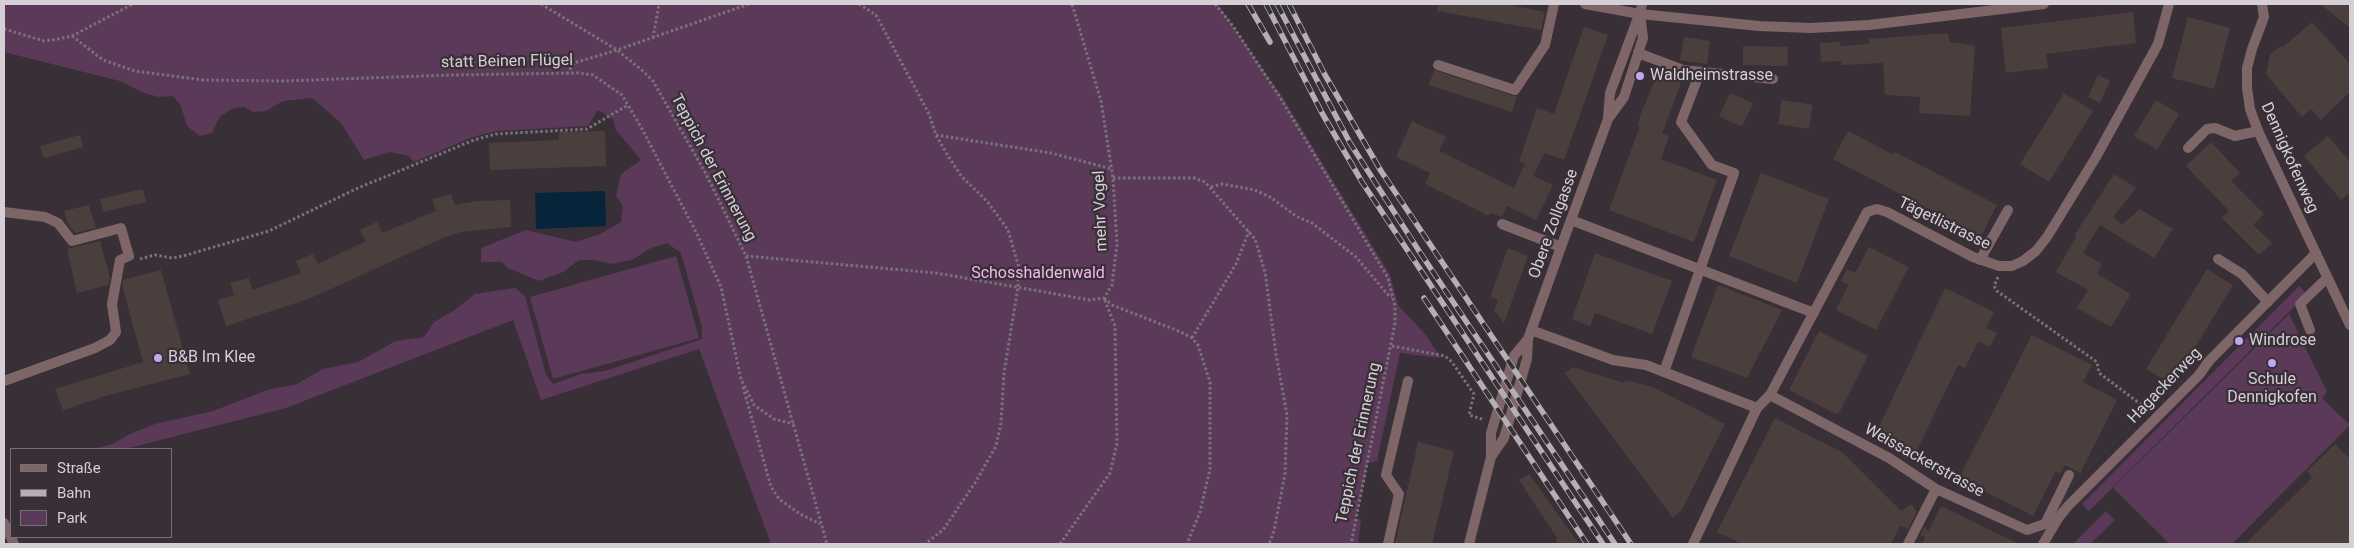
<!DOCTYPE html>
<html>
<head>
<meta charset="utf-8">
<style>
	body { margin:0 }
	#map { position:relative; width:2354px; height:548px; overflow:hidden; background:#382f37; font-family:Roboto,sans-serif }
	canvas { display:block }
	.frame { position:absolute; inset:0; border:5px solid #d5d0d5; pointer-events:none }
	.legend { position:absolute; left:10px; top:448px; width:162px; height:90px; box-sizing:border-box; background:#382f37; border:1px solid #776f76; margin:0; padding:6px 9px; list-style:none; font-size:15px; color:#d5d0d5 }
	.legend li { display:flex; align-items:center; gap:10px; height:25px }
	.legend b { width:25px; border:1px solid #776f76 }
</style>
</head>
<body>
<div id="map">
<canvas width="2354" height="548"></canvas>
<div class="frame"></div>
<ul class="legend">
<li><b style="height:6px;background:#7d6568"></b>Straße</li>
<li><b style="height:6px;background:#b5afb5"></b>Bahn</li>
<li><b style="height:14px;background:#5b3a59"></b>Park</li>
</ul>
</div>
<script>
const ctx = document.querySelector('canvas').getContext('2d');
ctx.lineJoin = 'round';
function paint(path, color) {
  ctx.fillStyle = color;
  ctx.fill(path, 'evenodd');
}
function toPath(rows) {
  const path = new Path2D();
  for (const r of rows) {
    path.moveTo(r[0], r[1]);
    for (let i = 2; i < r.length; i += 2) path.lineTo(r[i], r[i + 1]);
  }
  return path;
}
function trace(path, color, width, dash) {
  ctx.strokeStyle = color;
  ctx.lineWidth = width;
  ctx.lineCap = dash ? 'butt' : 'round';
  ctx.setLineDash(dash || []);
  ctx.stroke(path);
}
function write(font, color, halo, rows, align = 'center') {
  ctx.font = font + ' Roboto,sans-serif';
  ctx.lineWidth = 4.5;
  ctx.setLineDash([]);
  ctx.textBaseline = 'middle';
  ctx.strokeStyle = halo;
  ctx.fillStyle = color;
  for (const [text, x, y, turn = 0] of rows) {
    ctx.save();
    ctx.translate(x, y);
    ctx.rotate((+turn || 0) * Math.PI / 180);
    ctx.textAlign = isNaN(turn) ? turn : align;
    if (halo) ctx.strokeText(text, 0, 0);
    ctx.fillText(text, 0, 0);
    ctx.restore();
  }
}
const green = toPath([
	[4,4,1218,4,1283,98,1390,275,1398,305,1425,334,1441,358,1400,353,1377,461,1368,463,1356,518,1361,519,1358,544,771,544,699,349,541,400,513,320,286,408,125,449,93,449,113,444,130,434,155,424,213,411,270,389,295,385,323,369,358,362,396,341,424,337,434,322,455,310,475,294,515,288,525,296,546,375,553,384,581,374,605,371,702,339,702,327,681,253,667,243,649,249,632,260,611,264,594,260,579,260,563,272,539,281,508,268,502,262,481,262,481,248,526,230,576,242,600,234,621,222,623,206,616,196,621,174,641,160,616,130,613,119,598,110,588,126,496,131,473,137,414,162,409,156,390,152,364,160,341,123,312,98,283,101,266,111,253,112,244,107,234,108,220,116,212,133,200,136,187,126,181,106,173,96,159,97,144,93,120,81,4,52],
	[676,256,699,338,553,379,530,297],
	[2299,286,2307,294,2089,511,2082,504],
	[2289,314,2327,392,2322,398,2350,425,2232,544,2170,544,2113,488],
	[2106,511,2115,520,2090,544,2073,544]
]);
const water = toPath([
	[605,191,606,226,536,229,535,193]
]);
const building = toPath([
	[1438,4,1505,4,1545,12,1541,30,1437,11],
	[2320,4,2350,4,2350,28],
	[2133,12,2136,43,2046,54,2048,68,2006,73,2001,28],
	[2188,17,2230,28,2214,89,2172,78],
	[2312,22,2350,64,2350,92,2321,120,2311,109,2302,117,2266,74,2270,54,2281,46,2282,48],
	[1584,27,1608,35,1564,160,1545,153,1533,176,1553,185,1536,220,1507,206,1502,217,1490,213,1489,216,1425,184,1430,173,1396,157,1412,121,1446,137,1439,151,1514,188,1525,164,1519,161,1537,108,1554,114],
	[1948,33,1950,42,1975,46,1970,116,1919,113,1920,97,1885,95,1883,63,1841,65,1841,61,1821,62,1820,43,1840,42,1840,46,1869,44,1869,39],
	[1684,37,1710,41,1707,64,1680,60],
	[1743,46,1788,47,1787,66,1743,65],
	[1434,70,1517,97,1512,112,1429,85],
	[1657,74,1681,83,1662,134,1669,136,1661,159,1717,180,1694,242,1609,210,1640,126,1638,126,1640,116],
	[2098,75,2110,81,2100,103,2088,97],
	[1730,93,1753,103,1742,127,1719,116],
	[2064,93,2093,111,2049,182,2020,164],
	[1782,100,1813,105,1809,129,1778,124],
	[2156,100,2179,114,2157,150,2134,136],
	[605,131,606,166,490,170,489,143,559,140,559,132],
	[1848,131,1894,155,1895,152,1997,205,1981,236,1833,159],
	[80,135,83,147,44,158,40,146],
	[2328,136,2350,162,2350,193,2341,200,2304,156],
	[2211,142,2240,173,2231,181,2264,214,2253,225,2272,243,2259,255,2222,218,2229,211,2186,166],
	[1761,173,1829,199,1797,283,1729,256],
	[2114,174,2136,188,2113,217,2122,225,2140,209,2173,229,2154,258,2100,225,2083,253,2102,264,2097,274,2131,294,2111,327,2077,308,2088,290,2056,272,2076,237,2074,236],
	[143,189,146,202,103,212,100,199],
	[451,194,455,205,477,201,510,200,511,227,461,232,445,237,311,298,226,326,218,300,234,295,230,283,249,278,252,290,301,273,296,261,313,254,318,264,366,241,360,230,377,222,382,233,436,211,432,199],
	[89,205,96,228,75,233,68,224,64,211],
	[100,241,110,278,108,285,77,293,67,249],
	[1869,247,1909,267,1876,330,1836,310,1848,285,1841,281,1847,269,1855,273],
	[1508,248,1528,256,1504,323,1494,310,1498,300,1490,297],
	[1595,253,1672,281,1652,334,1595,313,1590,326,1572,319],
	[2207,269,2233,285,2191,354,2165,380,2146,369],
	[161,270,190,374,105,396,63,410,55,389,143,362,122,285,123,280],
	[1718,285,1782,310,1747,378,1691,357],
	[1945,288,1994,312,1986,328,1997,333,1990,347,1978,341,1965,368,1958,365,1916,452,1876,433],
	[1819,331,1868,356,1838,415,1789,390],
	[2032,335,2092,365,2083,382,2117,400,2080,473,2065,465,2060,474,2056,471,2033,516,1959,478],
	[1573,367,1624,383,1625,380,1653,387,1725,424,1681,511,1673,518,1565,373],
	[1775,418,1842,452,1901,511,1912,504,1917,512,1908,529,1900,526,1891,544,1742,544,1717,532],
	[1418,442,1454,451,1432,544,1395,544],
	[2335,444,2350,459,2350,544,2245,544,2312,478,2307,471],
	[1529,474,1579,544,1556,544,1557,538,1519,480],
	[1941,506,2019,544,1922,544,1925,537,1920,535,1925,526,1928,532]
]);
const path = toPath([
	[541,4,617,50,644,72,653,81,706,174,746,256,827,544],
	[859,4,876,15,929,114,936,135,948,156,962,177,987,201,1008,230,1019,268,1018,287,1004,373,1001,423,996,446,975,483,943,530,925,544],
	[1215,4,1233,26,1281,99,1388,278,1395,306,1395,323,1351,544],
	[4,29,44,41,58,39,72,36,133,4],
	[72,36,103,60,135,71,203,80,282,81,452,75,579,73,593,75,622,95,641,127,697,234,721,287,741,379,754,405,774,419,794,424],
	[653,38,659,4],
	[567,74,574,63,617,50,749,4],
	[936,135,1051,153,1112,169],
	[1113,178,1194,178,1205,182,1255,239,1265,272,1276,354,1287,415,1285,474,1274,531,1269,544],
	[1211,187,1222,184,1255,190,1270,197,1296,216,1312,223,1356,257,1389,296,1392,296],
	[746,256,936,273,1090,300,1104,298,1112,285,1117,244,1113,178,1101,101,1072,4],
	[140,259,155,255,172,258,183,256,269,231,358,188,474,140,496,134,587,129,628,105],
	[1998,277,1994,286,1997,291,2097,362,2099,373,2147,409],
	[1192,338,1236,264,1249,231],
	[1392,346,1445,356,1452,362,1474,394,1469,415,1482,419],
	[743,387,771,487,779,499,800,514,820,524],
	[1060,544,1110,473,1117,443,1115,326,1104,298,1112,305,1181,332,1192,338,1198,345,1210,382,1210,469,1200,512,1187,544]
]);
const service = toPath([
	[1638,53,1683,70,1773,79],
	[1438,65,1515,90,1545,45,1554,4],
	[2188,148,2207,129,2215,128,2235,136,2258,131],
	[4,212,45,217,58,223,72,241,121,228,129,256,120,260,112,304,116,332,110,340,95,348,4,381],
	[1502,224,1561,247],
	[2218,259,2242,274,2268,302],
	[1980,260,2008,210],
	[2310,330,2300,304,2327,278],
	[1664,372,1734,173,1712,165,1681,122,1700,72],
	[1770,395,1889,458,1936,489,2027,530,2045,524,2069,475],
	[1388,544,1399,494,1386,475,1408,381],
	[1693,544,1757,408],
	[1908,544,1936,489]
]);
const minor = toPath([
	[1585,4,1640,14],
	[1608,118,1610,93,1639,15],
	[1571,220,1814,313],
	[1531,330,1613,360,1646,365,1757,408,1770,395,1867,212,1877,209,1887,212,1973,257,1999,266,2012,266,2023,261,2036,251,2047,237,2096,157,2158,44,2169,4],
	[1491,457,1504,438,1527,359,1528,339,1561,247,1608,119,1624,97,1643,38,1640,14],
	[4,523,14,544],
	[1469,544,1491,457,1491,433,1514,356,1528,339],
	[2043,544,2059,517,2068,506,2199,375,2209,361,2316,253]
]);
const tertiary = toPath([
	[1642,4,1640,14,1759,26,1810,28,1869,25,2044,4],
	[2262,4,2264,17,2252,49,2247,68,2247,88,2250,109,2258,131,2350,325]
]);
const rail = toPath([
	[1248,4,1270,42],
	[1266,4,1322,113,1362,182,1603,544],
	[1277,4,1350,143,1419,251,1615,544],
	[1289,4,1325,75,1381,171,1631,544],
	[1424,298,1587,544]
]);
const markers = [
	[1640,76,5,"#bfa8f4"],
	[2239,341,5,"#bfa8f4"],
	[158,358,5,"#bfa8f4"],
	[2272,363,5,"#bfa8f4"]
];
const streetNames = [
	["statt Beinen Flügel",507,62,-1],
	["Dennigkofenweg",2289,158,66],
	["Teppich der Erinnerung",713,168,62],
	["mehr Vogel",1101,211,-92],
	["Obere Zollgasse",1554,224,-70],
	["Tägetlistrasse",1944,224,26],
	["Hagackerweg",2165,386,-46],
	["Teppich der Erinnerung",1359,443,-78],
	["Weissackerstrasse",1924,461,29]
];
const poiNames = [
	["Waldheimstrasse",1650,76],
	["Windrose",2249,341],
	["B&B Im Klee",168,358],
	["Schule",2272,380,"center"],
	["Dennigkofen",2272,398,"center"]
];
const parkNames = [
	["Schosshaldenwald",1038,274]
];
paint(green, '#5b3a59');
paint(water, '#06253b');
paint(building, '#4b3f3e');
trace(path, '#797278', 3, [2.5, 2.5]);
trace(service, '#7d6568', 10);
trace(minor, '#7d6568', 10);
trace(tertiary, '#7d6568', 10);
trace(rail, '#b5afb5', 5.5);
trace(rail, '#382f37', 4, [11]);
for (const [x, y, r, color] of markers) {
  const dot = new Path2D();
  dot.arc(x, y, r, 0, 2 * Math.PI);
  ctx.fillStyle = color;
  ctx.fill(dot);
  trace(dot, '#382f37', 2);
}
write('16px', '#d5d0d5', '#382f37', streetNames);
write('16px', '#d5d0d5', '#382f37', poiNames, 'left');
write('16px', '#f3b8ee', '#382f37', parkNames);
</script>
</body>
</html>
